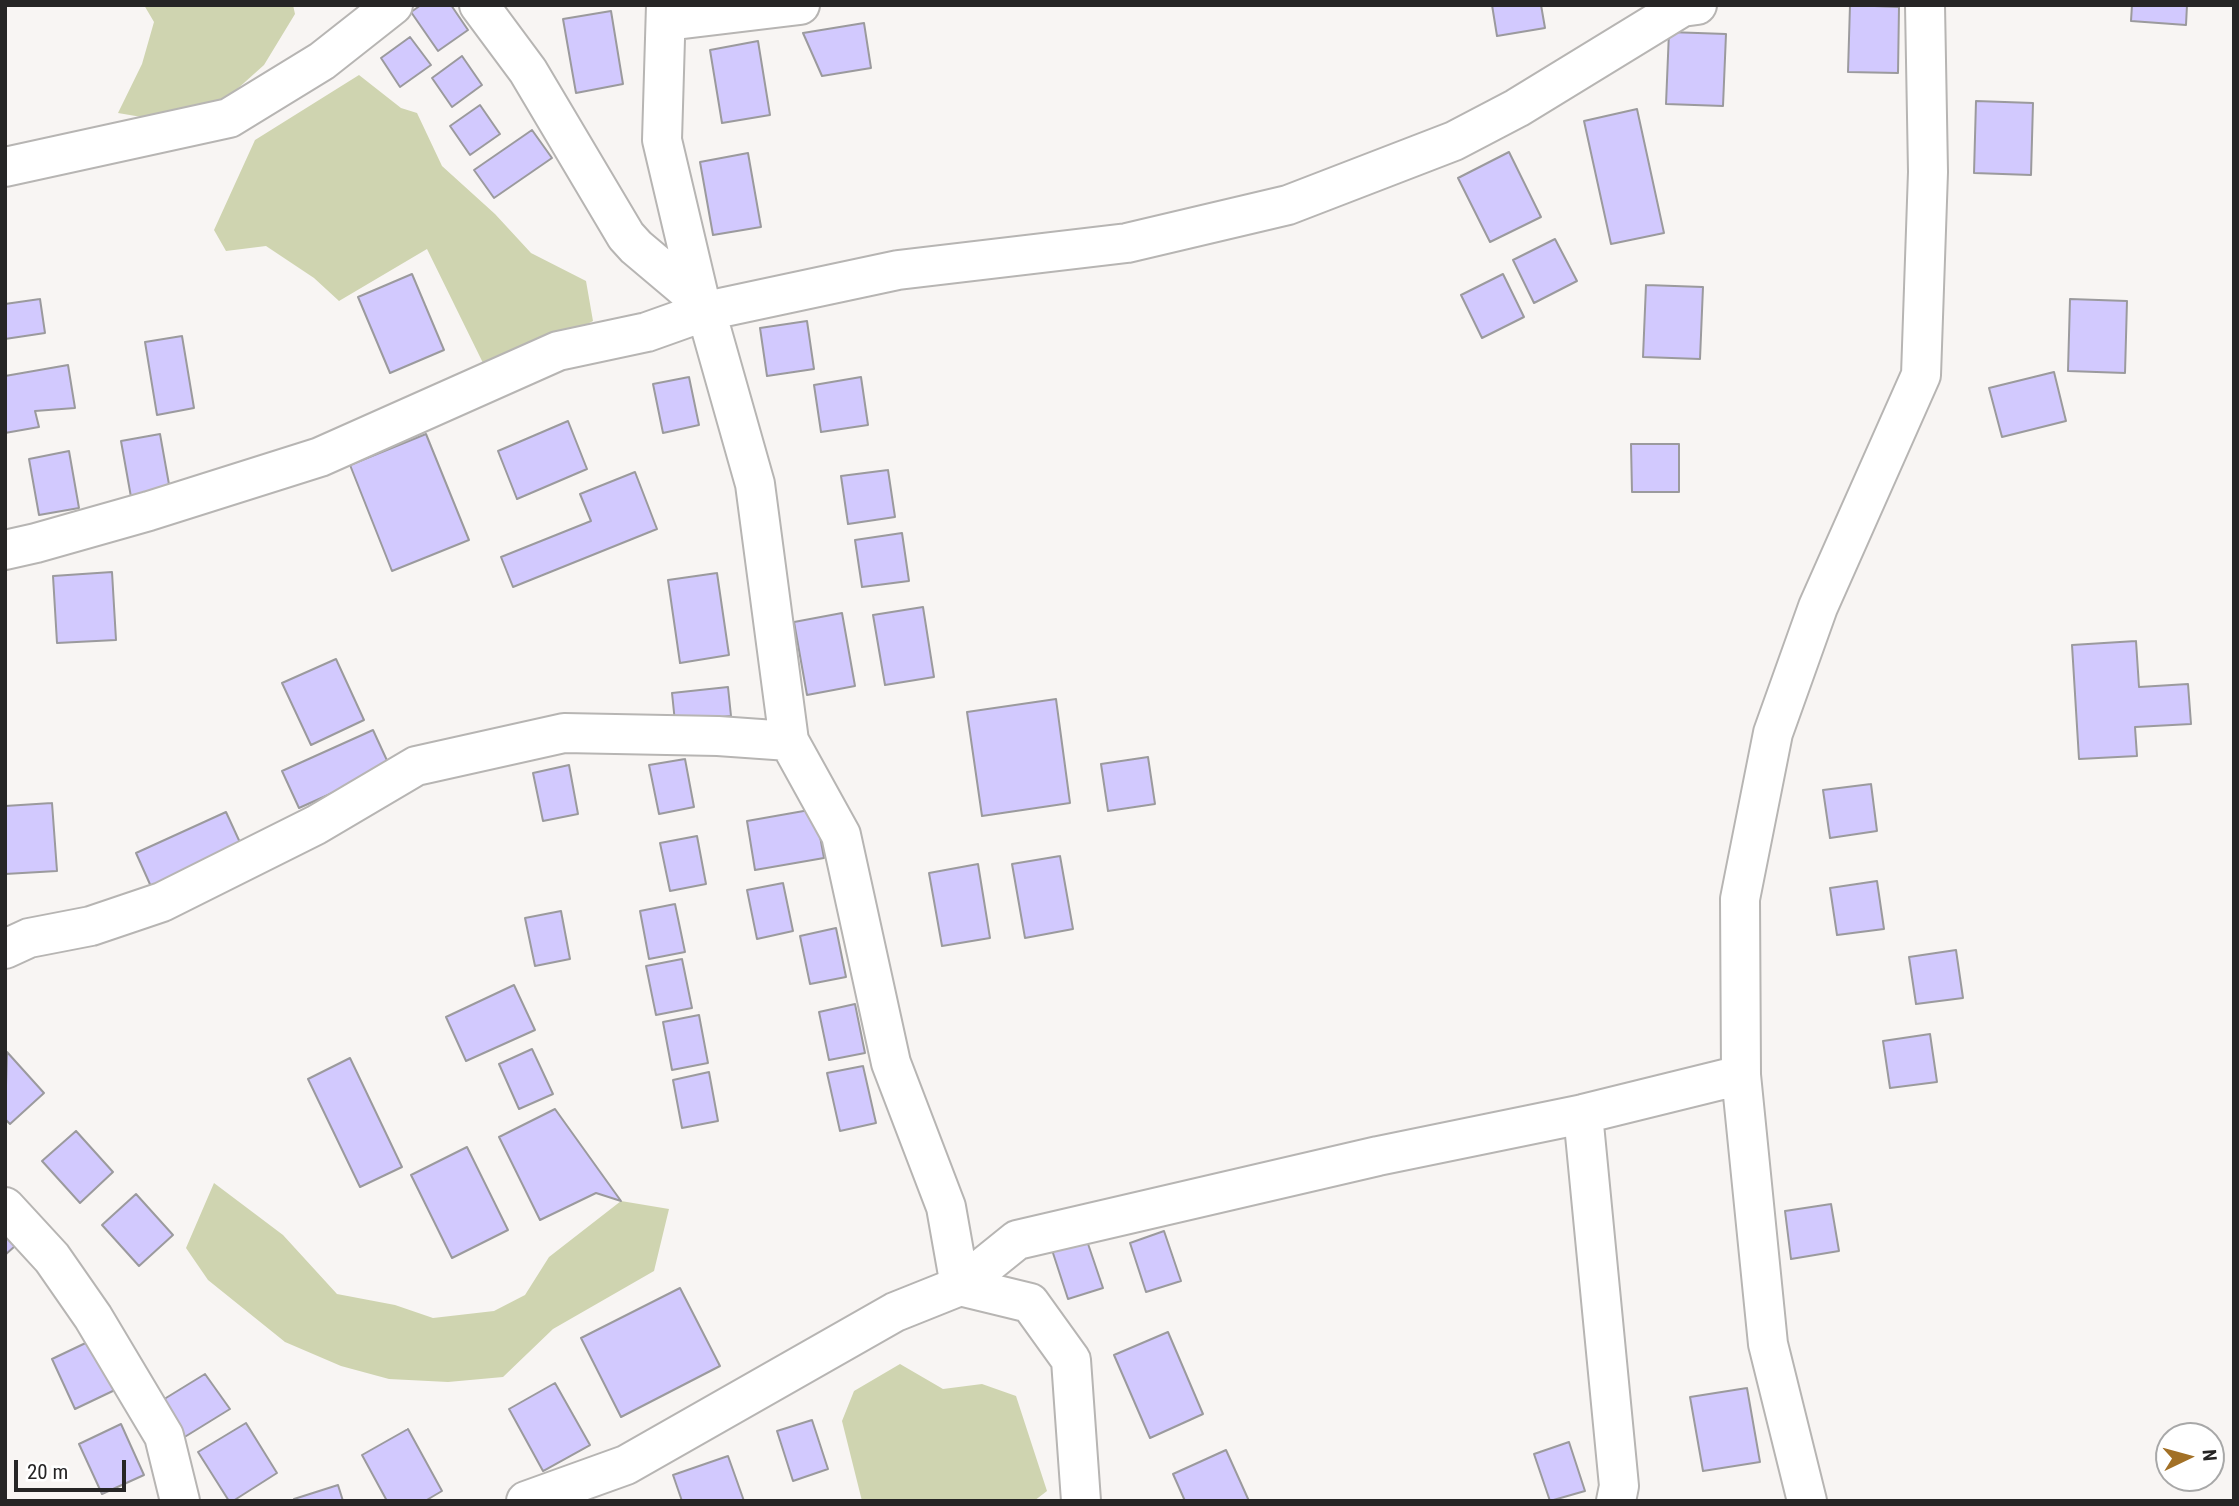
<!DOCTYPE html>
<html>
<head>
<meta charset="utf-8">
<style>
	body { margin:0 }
	#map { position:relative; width:2239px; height:1506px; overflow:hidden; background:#f8f5f3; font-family:"Roboto Condensed",sans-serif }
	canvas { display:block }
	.frame { position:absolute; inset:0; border:7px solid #262525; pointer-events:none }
	.north { position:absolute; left:2155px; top:1422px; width:70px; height:70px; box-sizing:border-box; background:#fff; border:2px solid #a8a8a8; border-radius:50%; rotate:85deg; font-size:19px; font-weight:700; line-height:28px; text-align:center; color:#262525 }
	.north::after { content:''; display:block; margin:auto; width:24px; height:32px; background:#a27026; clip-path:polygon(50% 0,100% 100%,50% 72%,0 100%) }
	.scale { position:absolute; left:14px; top:1460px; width:112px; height:32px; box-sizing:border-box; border:4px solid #262525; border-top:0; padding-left:9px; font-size:21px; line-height:24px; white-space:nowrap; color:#262525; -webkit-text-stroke:5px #fff; paint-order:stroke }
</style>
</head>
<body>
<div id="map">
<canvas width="2239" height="1506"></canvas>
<div class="frame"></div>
<div class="north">N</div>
<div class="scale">20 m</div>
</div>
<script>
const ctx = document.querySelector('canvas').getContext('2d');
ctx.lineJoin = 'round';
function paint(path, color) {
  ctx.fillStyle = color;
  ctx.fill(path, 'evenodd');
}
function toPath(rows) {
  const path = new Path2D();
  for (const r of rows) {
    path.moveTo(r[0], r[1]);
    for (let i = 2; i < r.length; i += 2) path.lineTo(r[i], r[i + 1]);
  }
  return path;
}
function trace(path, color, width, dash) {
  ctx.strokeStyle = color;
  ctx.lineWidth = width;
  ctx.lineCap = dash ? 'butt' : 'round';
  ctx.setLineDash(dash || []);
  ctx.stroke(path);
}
const green = toPath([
	[144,5,293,5,295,14,264,65,216,108,165,121,118,113,142,64,154,22],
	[359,75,401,108,417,113,442,166,495,214,531,253,586,281,593,321,525,357,483,363,427,249,339,301,314,278,266,246,226,251,214,230,255,140],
	[214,1183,283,1235,337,1294,395,1305,433,1318,494,1311,525,1295,549,1257,621,1201,669,1209,654,1271,553,1329,503,1377,448,1382,389,1379,341,1366,285,1342,208,1280,186,1248],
	[900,1364,943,1389,982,1384,1016,1396,1047,1491,1034,1501,862,1501,842,1421,854,1391]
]);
const building = toPath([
	[421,5,451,5,468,30,438,51,411,12,421,5],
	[1492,5,1541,5,1545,28,1497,36,1492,5],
	[1850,5,1899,7,1898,73,1848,72,1850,5],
	[2132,5,2187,5,2186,25,2131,21,2132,5],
	[611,11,623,84,576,93,563,19,611,11],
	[864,23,871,68,822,76,803,33,864,23],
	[1669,32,1726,34,1723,106,1666,104,1669,32],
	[410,37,431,65,400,87,381,58,410,37],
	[758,41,770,115,722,123,710,50,758,41],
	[462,56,482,85,452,107,432,78,462,56],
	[1976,101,2033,103,2031,175,1974,173,1976,101],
	[480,105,500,134,470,155,450,126,480,105],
	[1637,109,1664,233,1611,244,1584,121,1637,109],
	[532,130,552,158,494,198,474,170,532,130],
	[1509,152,1541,217,1490,242,1458,178,1509,152],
	[748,153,761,227,713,235,700,162,748,153],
	[1555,239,1577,281,1534,303,1513,260,1555,239],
	[412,274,444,350,390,373,358,297,412,274],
	[1503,274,1524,317,1482,338,1461,295,1503,274],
	[1646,285,1703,287,1700,359,1643,357,1646,285],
	[40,299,45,333,5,339,5,304,40,299],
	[2070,299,2127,301,2125,373,2068,371,2070,299],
	[807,321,814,369,767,376,760,328,807,321],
	[182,336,194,408,157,415,145,342,182,336],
	[68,365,75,408,35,411,39,427,5,433,5,376,68,365],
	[2054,372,2066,421,2002,437,1989,388,2054,372],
	[689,377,699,425,663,433,653,384,689,377],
	[861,377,868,425,821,432,814,385,861,377],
	[568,421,587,469,517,499,498,451,568,421],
	[160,434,170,490,131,497,121,441,160,434],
	[426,434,469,540,392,571,350,465,426,434],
	[1631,444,1679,444,1679,492,1632,492,1631,444],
	[69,451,79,508,39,515,29,459,69,451],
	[888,470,895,517,848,524,841,476,888,470],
	[635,472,657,529,513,587,501,557,591,521,580,494,635,472],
	[902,533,909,581,862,587,855,540,902,533],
	[112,572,116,640,57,643,53,576,112,572],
	[717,573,729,655,680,663,668,580,717,573],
	[923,607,934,677,885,685,873,615,923,607],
	[842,613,855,686,807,695,794,622,842,613],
	[2136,641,2139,687,2188,684,2191,724,2135,727,2137,756,2079,759,2072,645,2136,641],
	[336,659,364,720,311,745,282,683,336,659],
	[728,687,731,716,675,722,672,693,728,687],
	[1056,699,1070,803,982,816,967,712,1056,699],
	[373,730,390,767,299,808,282,771,373,730],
	[1148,757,1155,804,1108,811,1101,764,1148,757],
	[685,759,694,807,659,814,649,765,685,759],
	[569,765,578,814,543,821,533,773,569,765],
	[1871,784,1877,831,1830,838,1823,790,1871,784],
	[52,803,57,871,5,874,5,806,52,803],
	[815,809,824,858,755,870,747,821,815,809],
	[226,812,243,849,153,891,136,853,226,812],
	[697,836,706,884,670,891,660,843,697,836],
	[1060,856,1073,929,1025,938,1012,864,1060,856],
	[978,864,990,938,942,946,929,873,978,864],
	[1877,881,1884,929,1837,935,1830,888,1877,881],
	[783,883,793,931,757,939,747,890,783,883],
	[675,904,685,952,649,959,640,911,675,904],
	[561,911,570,959,535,966,525,918,561,911],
	[836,928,846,977,810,984,800,936,836,928],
	[1956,950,1963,998,1916,1004,1909,957,1956,950],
	[682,959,692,1008,656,1015,646,966,682,959],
	[514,985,535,1030,466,1061,446,1017,514,985],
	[855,1004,865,1053,829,1060,819,1012,855,1004],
	[699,1015,708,1063,672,1070,663,1022,699,1015],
	[1930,1034,1937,1082,1890,1088,1883,1041,1930,1034],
	[532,1049,553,1094,519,1109,499,1064,532,1049],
	[7,1052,44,1093,10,1124,5,1119,7,1052],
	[350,1058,402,1167,360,1187,308,1079,350,1058],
	[863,1066,876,1123,840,1131,827,1073,863,1066],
	[709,1072,718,1121,682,1128,673,1080,709,1072],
	[555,1109,621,1201,596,1193,540,1220,499,1137,555,1109],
	[76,1131,113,1172,80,1203,42,1161,76,1131],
	[467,1147,508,1230,452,1258,411,1175,467,1147],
	[136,1194,173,1235,139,1266,102,1225,136,1194],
	[1831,1204,1839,1251,1791,1259,1785,1211,1831,1204],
	[1164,1231,1181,1281,1146,1292,1130,1243,1164,1231],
	[5,1235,15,1246,5,1255,5,1235],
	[1086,1238,1103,1288,1068,1299,1052,1250,1086,1238],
	[680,1288,720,1366,621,1417,581,1338,680,1288],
	[1168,1332,1203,1414,1150,1438,1114,1355,1168,1332],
	[94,1339,117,1389,75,1409,52,1359,94,1339],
	[205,1374,230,1409,183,1438,161,1401,205,1374],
	[555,1383,590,1445,543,1471,509,1409,555,1383],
	[1747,1388,1760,1462,1703,1471,1690,1397,1747,1388],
	[812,1420,828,1469,793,1481,777,1431,812,1420],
	[246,1423,277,1473,233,1501,229,1501,198,1452,246,1423],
	[121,1424,144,1475,102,1494,79,1444,121,1424],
	[408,1429,442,1491,425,1501,387,1501,362,1455,408,1429],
	[1569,1442,1585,1491,1550,1501,1534,1454,1569,1442],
	[1226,1450,1249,1501,1185,1501,1173,1474,1226,1450],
	[728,1456,744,1501,682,1501,673,1475,728,1456],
	[338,1485,343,1501,294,1501,294,1499,338,1485]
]);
const minor = toPath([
	[479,5,528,71,626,236,636,247,700,301],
	[666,5,662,140,700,301,706,311,755,484,789,741,841,835,891,1063,946,1207,960,1286,1017,1240,1378,1156,1583,1114,1741,1075],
	[667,21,800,5],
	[5,167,229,118,322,61,393,5],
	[5,550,36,543,149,511,320,457,558,351,647,332,706,311,898,270,1127,243,1288,205,1454,141,1517,108,1682,7,1697,5],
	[5,949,29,938,91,926,162,902,316,825,416,766,564,733,718,736,789,741],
	[1583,1114,1619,1486,1616,1501],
	[5,1207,52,1258,93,1317,164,1436,180,1501],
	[526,1501,626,1465,895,1312,960,1286,1030,1303,1071,1360,1081,1501],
	[1807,1501,1768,1344,1741,1075,1740,899,1773,733,1818,607,1921,375,1928,172,1925,5]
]);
paint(green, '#cfd4b0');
paint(building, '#d2c9fe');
trace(building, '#9b9a9d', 2);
trace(minor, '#b7b5b3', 42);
trace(minor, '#fff', 38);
</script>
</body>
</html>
